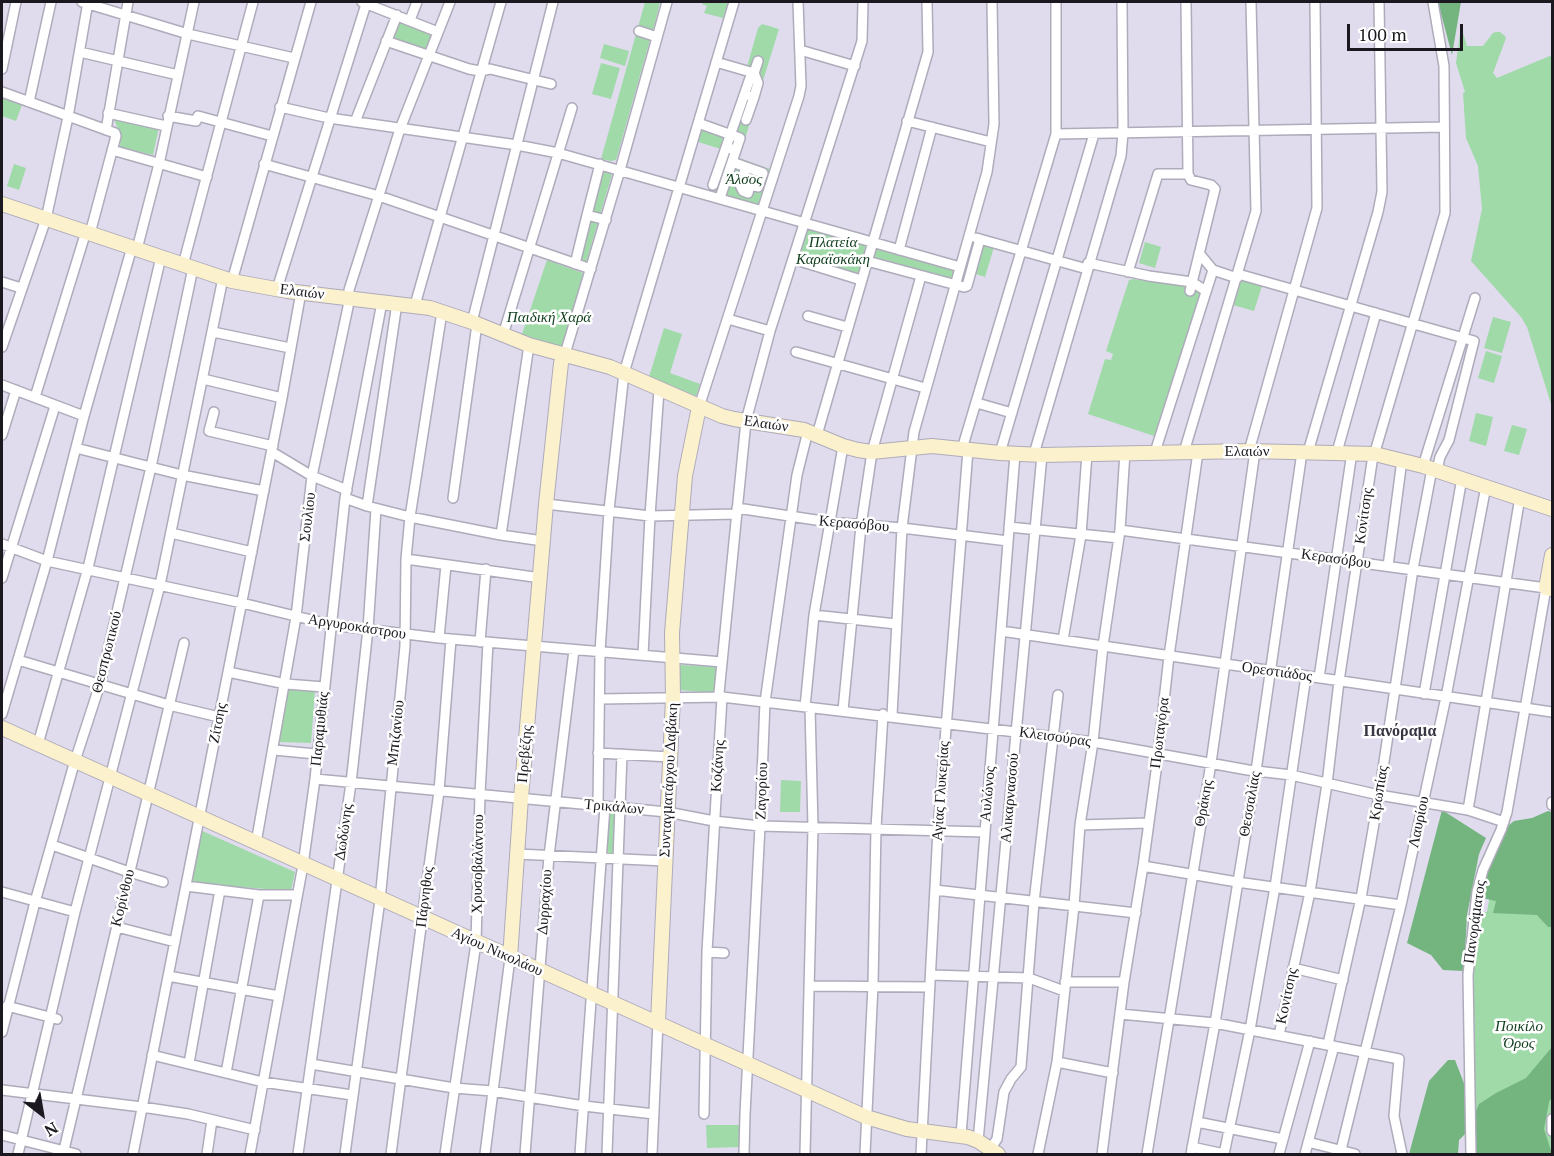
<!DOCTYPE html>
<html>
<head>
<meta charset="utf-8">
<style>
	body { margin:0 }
	#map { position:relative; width:1554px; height:1156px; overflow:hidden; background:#e0dcee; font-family:"PT Serif",serif }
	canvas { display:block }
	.frame { position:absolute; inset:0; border:3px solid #1b191f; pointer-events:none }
	.north { position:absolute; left:12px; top:1084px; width:60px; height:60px; -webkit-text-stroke:4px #fff; paint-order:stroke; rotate:149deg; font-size:16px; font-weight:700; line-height:24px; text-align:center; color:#1b191f }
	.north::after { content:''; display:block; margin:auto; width:21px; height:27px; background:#1b191f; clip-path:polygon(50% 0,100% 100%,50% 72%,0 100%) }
	.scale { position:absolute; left:1347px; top:24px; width:116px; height:27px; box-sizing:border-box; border:3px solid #1b191f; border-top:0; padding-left:8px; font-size:18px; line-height:21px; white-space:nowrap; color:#1b191f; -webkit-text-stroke:4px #fff; paint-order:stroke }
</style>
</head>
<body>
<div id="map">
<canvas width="1554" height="1156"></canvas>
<div class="frame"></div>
<div class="north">N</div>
<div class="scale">100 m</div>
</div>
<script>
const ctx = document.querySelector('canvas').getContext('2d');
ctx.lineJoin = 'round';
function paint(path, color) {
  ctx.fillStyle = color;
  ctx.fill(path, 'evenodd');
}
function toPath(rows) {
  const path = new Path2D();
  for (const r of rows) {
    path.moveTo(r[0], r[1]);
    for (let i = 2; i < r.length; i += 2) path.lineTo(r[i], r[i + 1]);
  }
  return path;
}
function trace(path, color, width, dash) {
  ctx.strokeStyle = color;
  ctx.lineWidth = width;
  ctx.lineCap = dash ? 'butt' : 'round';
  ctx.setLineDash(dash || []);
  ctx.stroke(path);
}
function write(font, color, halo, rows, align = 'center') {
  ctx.font = font + ' "PT Serif",serif';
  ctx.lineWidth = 5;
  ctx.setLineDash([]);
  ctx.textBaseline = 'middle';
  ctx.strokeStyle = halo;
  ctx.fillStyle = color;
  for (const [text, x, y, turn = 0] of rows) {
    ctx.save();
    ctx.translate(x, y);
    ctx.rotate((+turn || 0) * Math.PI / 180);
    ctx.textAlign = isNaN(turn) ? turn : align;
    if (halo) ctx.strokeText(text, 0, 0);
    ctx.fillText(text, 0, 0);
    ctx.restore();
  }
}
const green = toPath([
	[645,2,660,2,656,19,616,160,611,161,601,159],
	[703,2,728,2,723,18,704,13,707,6,702,4],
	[399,21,433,34,426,52,392,39],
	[762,24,779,29,739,158,770,169,758,205,708,189,721,149,698,142,704,122,728,129,745,75,720,68,723,60,747,67,758,28],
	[1461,26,1467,46,1483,46,1493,33,1496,32,1500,32,1505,36,1506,38,1493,73,1497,78,1552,55,1552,407,1527,327,1521,317,1471,261,1482,209,1478,166,1466,138,1463,93,1465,92,1456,63],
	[604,44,629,51,625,66,600,58],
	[601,63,620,68,611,99,592,94],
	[2,97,22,105,16,121,2,116],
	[113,117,159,127,153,155,120,147,121,136],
	[14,164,26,168,19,190,7,186],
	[597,168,611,172,612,174,586,263,573,259],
	[808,228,866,245,857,276,799,259],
	[970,241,994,247,985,277,970,272,966,284,959,282],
	[1145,242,1161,247,1155,268,1139,263],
	[875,247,955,268,951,281,872,259],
	[547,260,583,273,563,346,560,348,522,334],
	[1133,279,1197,288,1200,296,1154,436,1088,414,1105,359,1111,360,1113,354,1106,351,1129,280],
	[1240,280,1262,286,1254,311,1233,305],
	[1493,317,1511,322,1502,353,1484,348],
	[664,328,682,334,670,373,700,384,696,396,649,377],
	[1486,351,1502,356,1494,383,1478,378],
	[1476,413,1493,417,1486,446,1469,441],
	[1512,425,1527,429,1519,455,1504,451],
	[680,665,715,667,717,670,714,693,679,690,677,667],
	[289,690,315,691,311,743,277,742],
	[781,780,801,781,800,812,780,812],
	[608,811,617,812,615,853,606,853],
	[1552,815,1552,1154,1473,1118,1473,985,1476,941,1481,912,1487,912,1496,862],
	[200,830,295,872,291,891,189,883],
	[706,1125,741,1125,741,1147,707,1148]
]);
const forest = toPath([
	[1438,2,1461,2,1452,55],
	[1442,810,1486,838,1479,854,1467,915,1464,971,1443,970,1431,955,1407,943],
	[1548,811,1552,812,1552,927,1548,927,1537,915,1493,913,1496,901,1482,898,1487,869,1509,825,1514,821,1532,818],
	[1552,1047,1552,1097,1549,1102,1544,1129,1552,1154,1474,1154,1473,1118,1479,1104,1496,1093,1526,1078],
	[1448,1060,1455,1060,1467,1091,1468,1131,1459,1140,1458,1154,1409,1154,1429,1081]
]);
const street = toPath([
	[82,2,188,34,294,58],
	[362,2,438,32],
	[1186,2,1188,174,1191,180,1211,185,1215,189,1190,291],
	[410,20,417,2],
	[639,31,657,37],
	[386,41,469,69,480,71,490,69,551,84],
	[800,50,855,66],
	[80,52,178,75],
	[2,69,16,2],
	[2,92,115,133,116,136,92,226,84,238,35,397],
	[754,97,758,83,754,73,758,61],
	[29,102,51,2],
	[280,107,329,118,517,145,558,153,960,267],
	[108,113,166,126],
	[168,116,196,121,198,116,272,136],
	[746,120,754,97,748,95],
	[907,121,991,142],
	[355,122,397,15],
	[698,123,740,138,736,150],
	[106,130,128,2],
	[1056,134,1444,127],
	[726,147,736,150,732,162,746,167,740,185,743,191,748,193,750,185,758,187,763,173,746,167],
	[112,150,207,177],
	[264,164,379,196,591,269],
	[713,185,750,78,754,73,716,62],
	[720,198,732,162],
	[587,215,600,164],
	[976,238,1087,269],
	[137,249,159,164,194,2],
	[899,250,932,127],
	[1199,253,1213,270,1237,278],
	[793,259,861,280],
	[867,261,964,287,967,286,980,239],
	[1088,263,1149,276,1192,282,1206,291],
	[575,264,587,215,606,220],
	[183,265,253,2],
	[1128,272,1158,174,1188,174],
	[1238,274,1474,341,1449,440,1440,457,1437,470],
	[232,281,311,2],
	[2,282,21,288],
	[277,289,366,4],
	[415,305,501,2],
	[808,316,847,327],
	[728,319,770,331],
	[472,322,553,2],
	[213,332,290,348],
	[503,335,572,108],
	[2,347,46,219,68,117,88,2],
	[796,352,925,388],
	[565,354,620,170,667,2],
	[203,379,282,398],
	[2,385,84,416],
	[977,403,1012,413],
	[699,407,799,96,801,86,798,2],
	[214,412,209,431,273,446],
	[2,435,16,390],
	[817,435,928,52,927,2],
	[76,448,182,475,264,491],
	[962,449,1056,134,1056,2],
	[1249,451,1317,208,1315,2],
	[272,452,312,476,347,490],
	[1155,452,1213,270],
	[1184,452,1256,211,1251,2],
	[1308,452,1378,212,1382,192,1379,2],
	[1337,452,1376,313],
	[1000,453,1094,134],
	[1034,454,1121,156,1123,133,1122,2],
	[1423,466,1475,298],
	[345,498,367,506,410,517,501,535,543,541],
	[453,498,477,324],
	[546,504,650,516,736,514],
	[367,506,397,303],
	[737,508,829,522,902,528,1008,541],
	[1009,527,1119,538],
	[1120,530,1546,588,1507,812,1501,830,1483,870,1477,892,1468,975,1471,1154],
	[171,533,252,552],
	[501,535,529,345],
	[2,544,47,561,242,603,332,625,439,638,722,662],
	[406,559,541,578],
	[1388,566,1402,460],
	[2,578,55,406],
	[814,615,896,624],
	[1001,631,1552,712],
	[439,638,446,565],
	[1063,640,1081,535,1087,454],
	[480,642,486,569],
	[643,655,650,516,659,390],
	[18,660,169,705,219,717],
	[228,672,286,684,324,687],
	[1319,678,1352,452],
	[1424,694,1462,478],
	[600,699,722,697,1016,732,1093,742,1248,770,1291,775,1379,795,1468,810,1504,822],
	[805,707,814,615,843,446],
	[843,710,861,526,872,452,921,276],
	[2,714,47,561,84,416,132,247],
	[892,715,902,528,914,432,987,172,994,124,992,2],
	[38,744,88,568,161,257],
	[274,750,316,754],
	[598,753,670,757],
	[315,779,667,812,714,821,760,826,985,832],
	[598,805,600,652,609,510,624,373,734,2],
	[1552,805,1552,802],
	[1468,810,1520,497],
	[1080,825,1148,823],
	[256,843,296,617,312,476,348,307,349,290,400,129,450,2],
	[52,845,129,872,163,882],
	[517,854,665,861],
	[1143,866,1237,882,1401,905],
	[186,886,259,895,297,895],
	[935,890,1136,913],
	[2,892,75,912],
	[117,927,175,942],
	[707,952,724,953],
	[1293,968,1343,980],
	[931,975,1029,978,1064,991],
	[168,976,279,996],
	[1065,982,1124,982],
	[810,986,930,987],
	[7,1006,57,1019],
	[1120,1014,1215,1023,1399,1059,1394,1116,1402,1154],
	[2,1032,35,902,74,764,100,684,151,467,193,268],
	[1279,1035,1310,892,1327,784,1339,681,1372,462,1445,213,1444,66,1433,2],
	[1328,1044,1361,898,1379,795,1413,569,1432,469],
	[152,1055,263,1082,352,1095],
	[1057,1062,1113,1073],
	[189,1063,220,890],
	[311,1064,454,1088,492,1091,584,1106,654,1114],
	[226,1073,259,895],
	[2,1090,142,1107,188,1114,255,1130],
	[704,1114,707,952,722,697,719,693,746,421,770,331,862,41,863,2],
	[1552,1119,1552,1131],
	[1197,1122,1283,1139],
	[2,1135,76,1154],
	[961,1135,1015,454],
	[978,1141,1042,455],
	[1308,1142,1355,1154],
	[1192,1147,1224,1154],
	[990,1149,997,1139,1004,1092,1011,1079,1021,1067,1034,902,1058,695],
	[18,1154,75,912,160,585,223,278],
	[63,1154,184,643],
	[133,1154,282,398,301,292],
	[207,1154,212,1120],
	[250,1154,303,865,315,779,345,498,382,302],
	[298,1154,351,783,368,629,376,509],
	[345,1154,380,900,405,646,406,559,410,517,442,312],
	[391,1154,439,791,451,639],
	[445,1154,476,943,480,794,488,642],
	[485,1154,510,958],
	[525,1154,549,856,574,650],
	[580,1154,605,806],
	[607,1154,622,754],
	[652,1154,658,1022],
	[744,1154,745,1114,760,826,765,702,797,475,808,431],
	[805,1154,813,827,810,708],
	[865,1154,873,985,876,828,883,714],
	[921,1154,938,830,968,450],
	[1038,1154,1057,1062,1074,906,1080,825,1093,742,1103,646,1120,530,1125,452],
	[1102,1154,1124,982,1143,866,1157,764,1169,656,1198,452],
	[1147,1154,1211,763,1255,451],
	[1191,1154,1215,1023,1256,771,1302,452],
	[1224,1154,1250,1030,1275,887,1306,676],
	[1279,1154,1310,1041],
	[1305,1154,1334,1046],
	[1340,1154,1401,905,1446,697,1486,486]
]);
const secondary = toPath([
	[2,204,232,281,287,291,430,308,472,322,529,345,610,367,722,416,734,419,804,430,843,446,858,450,872,452,932,446,1000,453,1042,455,1249,451,1375,454,1423,466,1552,509],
	[1552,555,1546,588,1552,589],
	[2,728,866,1117,907,1129,968,1137,978,1141,998,1154],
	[510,958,521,798,546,504,561,363,565,354],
	[658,1022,673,697,672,633,685,476,699,407]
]);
const parkNames = [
	["Άλσος",744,180],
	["Πλατεία",833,243],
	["Καραϊσκάκη",833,260],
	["Παιδική Χαρά",549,318],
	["Ποικίλο",1519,1027],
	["Όρος",1519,1044]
];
const streetNames = [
	["Ελαιών",302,292,7],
	["Ελαιών",766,424,8],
	["Ελαιών",1247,452],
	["Κονίτσης",1364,516,-82],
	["Σουλίου",308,517,-83],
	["Κερασόβου",854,524,5],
	["Κερασόβου",1336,559,8],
	["Αργυροκάστρου",357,627,9],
	["Θεσπρωτικού",107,652,-76],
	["Ορεστιάδος",1277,672,8],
	["Ζίτσης",218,723,-79],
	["Παραμυθιάς",320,729,-84],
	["Μπιζανίου",396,733,-84],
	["Πρωταγόρα",1160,733,-83],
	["Κλεισούρας",1055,737,8],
	["Πρεβέζης",525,754,-85],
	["Κοζάνης",718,766,-86],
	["Συνταγματάρχου Δαβάκη",669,780,-87],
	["Ζαγορίου",762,791,-88],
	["Αγίας Γλυκερίας",941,791,-86],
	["Κρωπίας",1379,793,-81],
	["Αυλώνος",988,794,-85],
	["Αλικαρνασσού",1010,798,-85],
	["Θράκης",1204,803,-80],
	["Θεσσαλίας",1250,804,-80],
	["Τρικάλων",614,807,5],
	["Λαυρίου",1419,822,-78],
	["Δωδώνης",344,832,-82],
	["Χρυσοβαλάντου",478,864,-89],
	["Πάρνηθος",425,897,-83],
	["Κορίνθου",123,898,-76],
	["Δυρραχίου",545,902,-86],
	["Πανοράματος",1475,922,-82],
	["Αγίου Νικολάου",497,952,24],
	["Κονίτσης",1287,996,-78]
];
const neighbourhoodNames = [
	["Πανόραμα",1400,731]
];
paint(green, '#9fdaa8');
paint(forest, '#74b47f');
trace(street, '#aeabbb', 12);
trace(secondary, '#aeabbb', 16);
trace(street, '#fff', 9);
trace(secondary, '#fbf1cd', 14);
write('italic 15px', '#0d3c1a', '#fff', parkNames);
write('15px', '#1b191f', '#fff', streetNames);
write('bold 16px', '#393643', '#fff', neighbourhoodNames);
</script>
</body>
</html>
